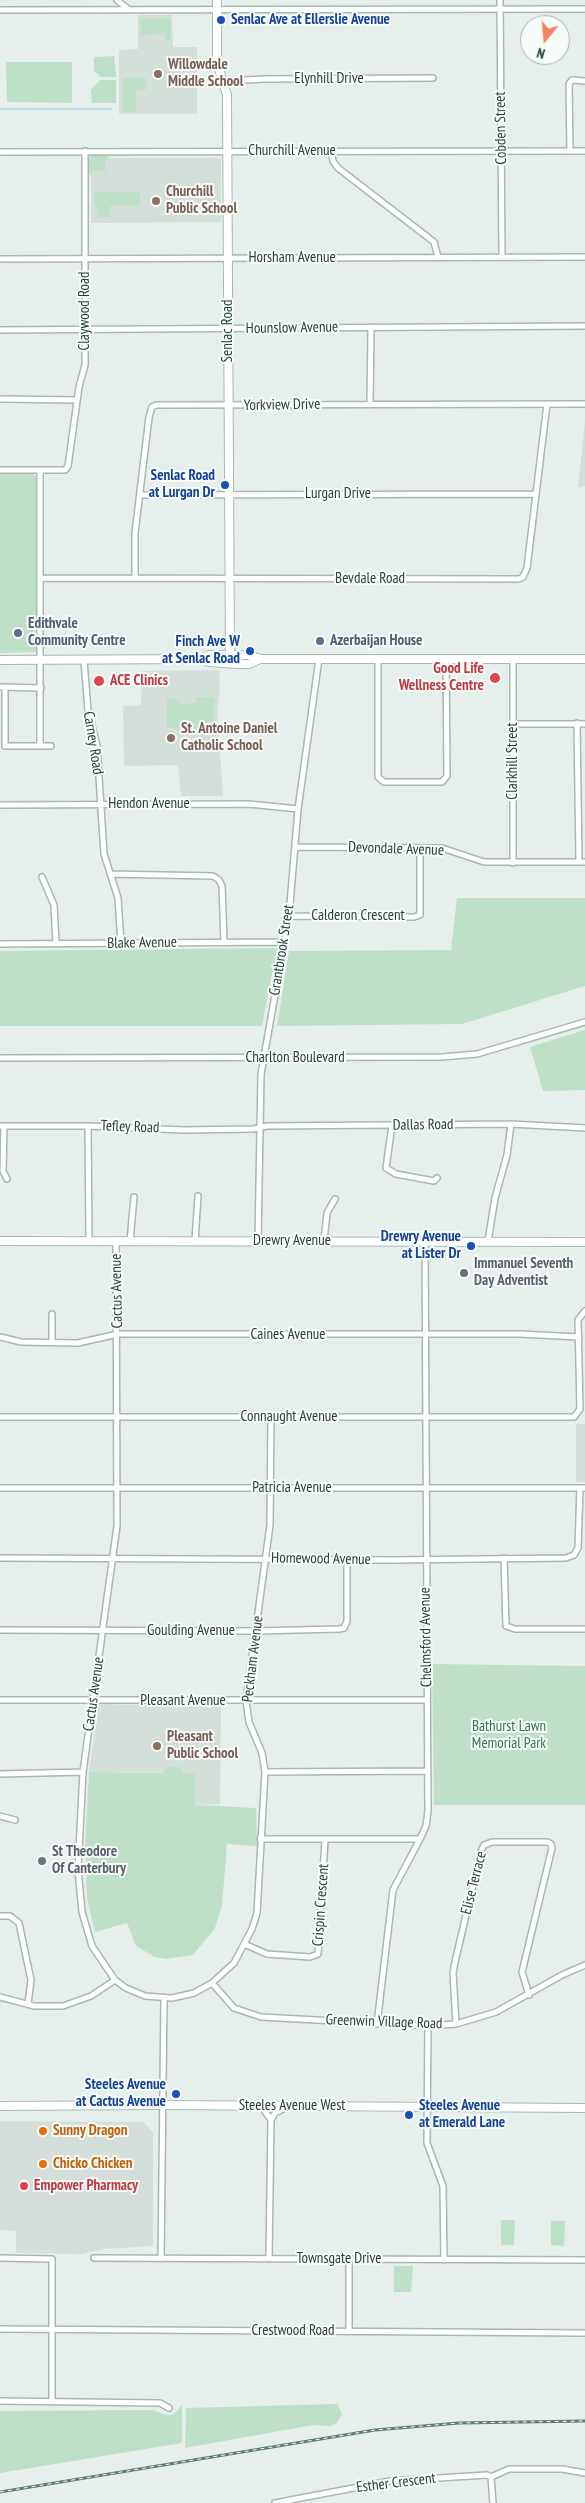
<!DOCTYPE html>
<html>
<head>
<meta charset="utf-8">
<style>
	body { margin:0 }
	#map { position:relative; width:585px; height:2503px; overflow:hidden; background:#e6efeb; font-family:"PT Sans Narrow",sans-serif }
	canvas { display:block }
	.north { position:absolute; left:520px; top:15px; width:50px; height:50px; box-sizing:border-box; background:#f7fbf9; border:1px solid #a3b1ad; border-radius:50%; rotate:197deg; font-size:14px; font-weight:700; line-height:20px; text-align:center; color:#24423a }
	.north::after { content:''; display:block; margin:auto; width:18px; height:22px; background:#f4845f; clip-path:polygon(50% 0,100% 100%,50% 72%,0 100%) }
</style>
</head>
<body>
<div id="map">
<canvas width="585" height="2503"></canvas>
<div class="north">N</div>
</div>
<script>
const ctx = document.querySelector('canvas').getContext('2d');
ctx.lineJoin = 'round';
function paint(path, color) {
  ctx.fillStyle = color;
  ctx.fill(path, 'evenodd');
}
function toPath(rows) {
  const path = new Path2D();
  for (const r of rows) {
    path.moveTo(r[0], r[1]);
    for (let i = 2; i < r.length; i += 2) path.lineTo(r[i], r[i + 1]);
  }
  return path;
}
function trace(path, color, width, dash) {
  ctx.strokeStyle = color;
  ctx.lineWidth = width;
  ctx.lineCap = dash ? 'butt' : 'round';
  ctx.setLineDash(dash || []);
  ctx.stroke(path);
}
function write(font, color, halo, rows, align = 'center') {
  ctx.font = font + ' "PT Sans Narrow",sans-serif';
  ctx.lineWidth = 4;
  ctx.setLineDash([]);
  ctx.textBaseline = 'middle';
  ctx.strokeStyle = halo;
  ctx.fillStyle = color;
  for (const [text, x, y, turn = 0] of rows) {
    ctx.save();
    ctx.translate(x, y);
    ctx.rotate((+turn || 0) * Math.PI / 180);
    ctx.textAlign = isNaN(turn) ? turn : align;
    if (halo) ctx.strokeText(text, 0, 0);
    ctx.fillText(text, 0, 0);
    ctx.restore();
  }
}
const built = toPath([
	[138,15,172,15,173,47,197,47,197,114,119,114,119,50,138,49],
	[91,158,221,158,221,222,91,223],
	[585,421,585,486,578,488],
	[219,670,220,689,217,710,223,796,181,796,178,765,124,766,123,706,141,705,142,671],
	[576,1424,585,1424,585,1482,576,1482],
	[99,1704,221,1707,220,1804,195,1805,195,1773,89,1772],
	[0,2121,143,2122,153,2132,153,2246,104,2249,81,2254,16,2253,16,2231,0,2230]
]);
const green = toPath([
	[170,18,170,40,165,40,165,33,141,36,140,19],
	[114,56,116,77,101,77,94,71,94,57],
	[6,62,72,62,72,103,7,102],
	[122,78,146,78,146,90,136,90,136,112,123,112],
	[100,80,116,80,116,103,92,103,91,90],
	[105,154,109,158,109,160,105,161,105,170,109,170,107,175,107,171,92,171,92,175,88,174,88,160,91,155],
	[94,192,140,192,140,206,110,206,110,217,98,218,96,206,94,206],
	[0,474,33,474,38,479,37,652,0,653],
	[196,697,214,697,214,723,199,723,199,732,190,732,190,727,167,728,167,698,176,698,176,701,180,701,181,704,196,703],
	[457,898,585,898,585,986,462,1024,277,1026,289,951,451,950],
	[277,948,262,1026,0,1026,0,951],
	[585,1030,585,1090,543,1091,530,1047],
	[432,1664,585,1666,585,1805,434,1805],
	[168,1766,180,1767,183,1773,195,1773,195,1805,256,1808,257,1846,227,1844,222,1905,215,1928,193,1955,166,1959,155,1957,136,1946,127,1923,95,1932,87,1899,85,1846,89,1772,163,1773],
	[501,2220,515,2220,514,2245,501,2245],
	[551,2221,565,2221,564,2246,551,2245],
	[394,2266,413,2266,411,2292,394,2292],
	[337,2404,342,2414,337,2423,330,2426,313,2425,185,2448,186,2408],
	[182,2405,182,2443,0,2473,0,2411,152,2410,167,2415,173,2415]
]);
const stream = toPath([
	[0,109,112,109]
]);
const street = toPath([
	[117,0,128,9],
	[500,0,502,257],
	[0,10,585,9],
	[224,81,265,79,433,78],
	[331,151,333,161,338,168,434,242,438,257],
	[570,151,569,84,572,80,585,81],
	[0,152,585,151],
	[0,259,585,257],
	[0,330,585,326],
	[0,399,77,400],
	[370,403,371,327],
	[0,470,65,470,68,466,79,387,85,365,85,151],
	[141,495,536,494],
	[135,577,135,533,149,417,152,407,156,405,585,404],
	[40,578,519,579,523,577,527,568,547,404],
	[378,659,378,777,384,782,442,782,447,776,446,659],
	[513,659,513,863],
	[84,660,88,710,97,746,104,854,118,898,121,944],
	[0,687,41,688],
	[5,688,5,746,51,746],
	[577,723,579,862],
	[512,724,585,724],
	[40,746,40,470],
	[0,805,249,804,298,809],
	[295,847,442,848,484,862,585,862],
	[110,874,213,876,219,880,222,886,224,942],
	[42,877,54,905,56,943],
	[289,916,414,917,420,915,420,848],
	[0,944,284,942],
	[0,1058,442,1057,477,1054,585,1022],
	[392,1125,386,1168,396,1174,434,1181,437,1178],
	[0,1126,88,1126,184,1130,253,1129,267,1126,511,1124,585,1128],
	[4,1126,3,1171,7,1179],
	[88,1126,89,1241],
	[195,1240,198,1196],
	[324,1240,327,1213,335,1199],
	[116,1241,117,1526,83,1772,78,1870,82,1912,92,1946,115,1980,126,1988,145,1996,172,1998,194,1993,212,1983,234,1963,252,1929,257,1913,265,1772,262,1753,249,1722,246,1701,270,1525,271,1417],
	[130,1241,134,1197],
	[258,1241,261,1074,289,916,298,809,319,659],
	[488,1241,495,1198,507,1155,511,1124],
	[0,1337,21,1342,78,1343,118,1334,520,1334,579,1337],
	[52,1342,52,1314],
	[0,1417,574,1417,580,1409,578,1320,585,1311],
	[0,1488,585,1488],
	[0,1558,393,1560,566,1558,574,1555,578,1548,580,1488],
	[504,1558,506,1626,515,1629,585,1629],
	[0,1630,256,1631,339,1629,344,1628,347,1621,347,1560],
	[0,1700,427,1700],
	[265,1772,428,1771],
	[0,1774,83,1772],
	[0,1816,15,1820],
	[260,1839,420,1839],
	[0,1916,10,1916,19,1923,31,1980,28,2004],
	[244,1944,267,1954,310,1957,318,1954,325,1840],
	[212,1983,234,2008,261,2017,428,2026,456,2024,496,2012,562,1975,585,1965],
	[0,1997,34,2006,63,2006,91,1996,115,1980],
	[377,2024,393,1890,420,1839,426,1826,428,1811,425,1241],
	[456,2024,453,1973,455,1962,481,1851,484,1845,492,1842,547,1842,551,1844,552,1848,522,1972,529,1995],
	[428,2026,427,2143,443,2186,444,2260],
	[262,2107,271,2120,269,2259],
	[271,2120,275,2113,287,2107],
	[0,2258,52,2259,52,2401],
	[94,2258,585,2260],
	[161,2259,164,1999],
	[349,2259,349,2331],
	[0,2329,585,2333],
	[0,2401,160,2403,169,2408],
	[491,2477,509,2469,562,2469,585,2473],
	[275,2503,390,2481,487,2475,491,2477,493,2503]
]);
const secondary = toPath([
	[217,0,217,63,227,95,230,663],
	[202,659,209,655,249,655,260,659,585,659],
	[0,660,202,659,209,662,237,664,249,664,260,659],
	[0,1241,585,1242],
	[0,2106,162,2105,585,2108]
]);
const rail = toPath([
	[0,2492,375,2430,459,2423,585,2421]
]);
const markers = [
	[221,20,5,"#1a4fb4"],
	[158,74,5,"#8d6e63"],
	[156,201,5,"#8d6e63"],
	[225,485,5,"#1a4fb4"],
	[18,633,5,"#5c6f8a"],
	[320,641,5,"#5c6f8a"],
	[250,651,5,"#1a4fb4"],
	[495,678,6,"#e0444e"],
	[99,681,6,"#e0444e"],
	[171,738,5,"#8d6e63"],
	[471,1246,5,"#1a4fb4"],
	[464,1273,5,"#6b7280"],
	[157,1746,5,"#8d6e63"],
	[42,1861,5,"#6b7280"],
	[176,2094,5,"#1a4fb4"],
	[409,2115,5,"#1a4fb4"],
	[43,2131,5,"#e8710a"],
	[43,2164,5,"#e8710a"],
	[24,2186,5,"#e0444e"]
];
const transitNames = [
	["Senlac Ave at Ellerslie Avenue",231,20,"left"],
	["Senlac Road",215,476],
	["at Lurgan Dr",215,493],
	["Finch Ave W",240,642],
	["at Senlac Road",240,659],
	["Drewry Avenue",461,1237],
	["at Lister Dr",461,1254],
	["Steeles Avenue",166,2085],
	["at Cactus Avenue",166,2102],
	["Steeles Avenue",419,2106,"left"],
	["at Emerald Lane",419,2123,"left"]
];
const educationNames = [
	["Willowdale",168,65],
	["Middle School",168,82],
	["Churchill",166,192],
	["Public School",166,209],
	["St. Antoine Daniel",181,729],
	["Catholic School",181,746],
	["Pleasant",167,1737],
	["Public School",167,1754]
];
const streetNames = [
	["Elynhill Drive",329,79],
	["Cobden Street",501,128,-91],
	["Churchill Avenue",292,151],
	["Horsham Avenue",292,258],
	["Claywood Road",85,311,-90],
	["Hounslow Avenue",292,328,-1],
	["Senlac Road",228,331,-90],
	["Yorkview Drive",282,405,-1],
	["Lurgan Drive",338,494],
	["Bevdale Road",370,579],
	["Carney Road",93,743,81],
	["Clarkhill Street",513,761,-90],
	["Hendon Avenue",149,804],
	["Devondale Avenue",396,849,2],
	["Calderon Crescent",358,916],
	["Blake Avenue",142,943,-1],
	["Grantbrook Street",282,950,-81],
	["Charlton Boulevard",295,1058],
	["Dallas Road",423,1125,-1],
	["Tefley Road",130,1127,2],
	["Drewry Avenue",292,1241],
	["Cactus Avenue",117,1291,-91],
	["Caines Avenue",288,1335],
	["Connaught Avenue",289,1417],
	["Patricia Avenue",292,1488],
	["Homewood Avenue",321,1559,1],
	["Goulding Avenue",191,1631],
	["Chelmsford Avenue",426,1637,-91],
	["Peckham Avenue",253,1659,-83],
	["Cactus Avenue",94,1694,-82],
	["Pleasant Avenue",183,1701],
	["Elise Terrace",474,1883,-76],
	["Crispin Crescent",321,1905,-86],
	["Greenwin Village Road",384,2022,2],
	["Steeles Avenue West",292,2106],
	["Townsgate Drive",339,2259],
	["Crestwood Road",293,2331],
	["Esther Crescent",396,2483,-7]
];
const serviceNames = [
	["Edithvale",28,624],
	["Community Centre",28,641],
	["Azerbaijan House",330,641]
];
const healthNames = [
	["Good Life",484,669,"right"],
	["Wellness Centre",484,686,"right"],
	["ACE Clinics",110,681],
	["Empower Pharmacy",34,2186]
];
const worshipNames = [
	["Immanuel Seventh",474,1264],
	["Day Adventist",474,1281],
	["St Theodore",52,1852],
	["Of Canterbury",52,1869]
];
const parkNames = [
	["Bathurst Lawn",509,1727],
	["Memorial Park",509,1744]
];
const foodNames = [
	["Sunny Dragon",53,2131],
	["Chicko Chicken",53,2164]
];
paint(built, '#d4dfda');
paint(green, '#bfe0c8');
trace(stream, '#8ec9d4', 1);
trace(street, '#a8b8b2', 8);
trace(secondary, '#a4bbb3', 10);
trace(street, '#fff', 5);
trace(secondary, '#fff', 8);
trace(rail, '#5f7d75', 3);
trace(rail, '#f7fbf9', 1, [4]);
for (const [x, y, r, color] of markers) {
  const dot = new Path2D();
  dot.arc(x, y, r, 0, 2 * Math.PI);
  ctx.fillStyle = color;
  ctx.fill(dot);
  trace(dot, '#f7fbf9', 2);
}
write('bold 15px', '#164399', '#f7fbf9', transitNames, 'right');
write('bold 15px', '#785e54', '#f7fbf9', educationNames, 'left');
write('15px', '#24423a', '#f7fbf9', streetNames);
write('bold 15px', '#4e5e75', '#f7fbf9', serviceNames, 'left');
write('bold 15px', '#be3a42', '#f7fbf9', healthNames, 'left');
write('bold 15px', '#5b616d', '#f7fbf9', worshipNames, 'left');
write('15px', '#2d7a4b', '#f7fbf9', parkNames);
write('bold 15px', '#c56008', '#f7fbf9', foodNames, 'left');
</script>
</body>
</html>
